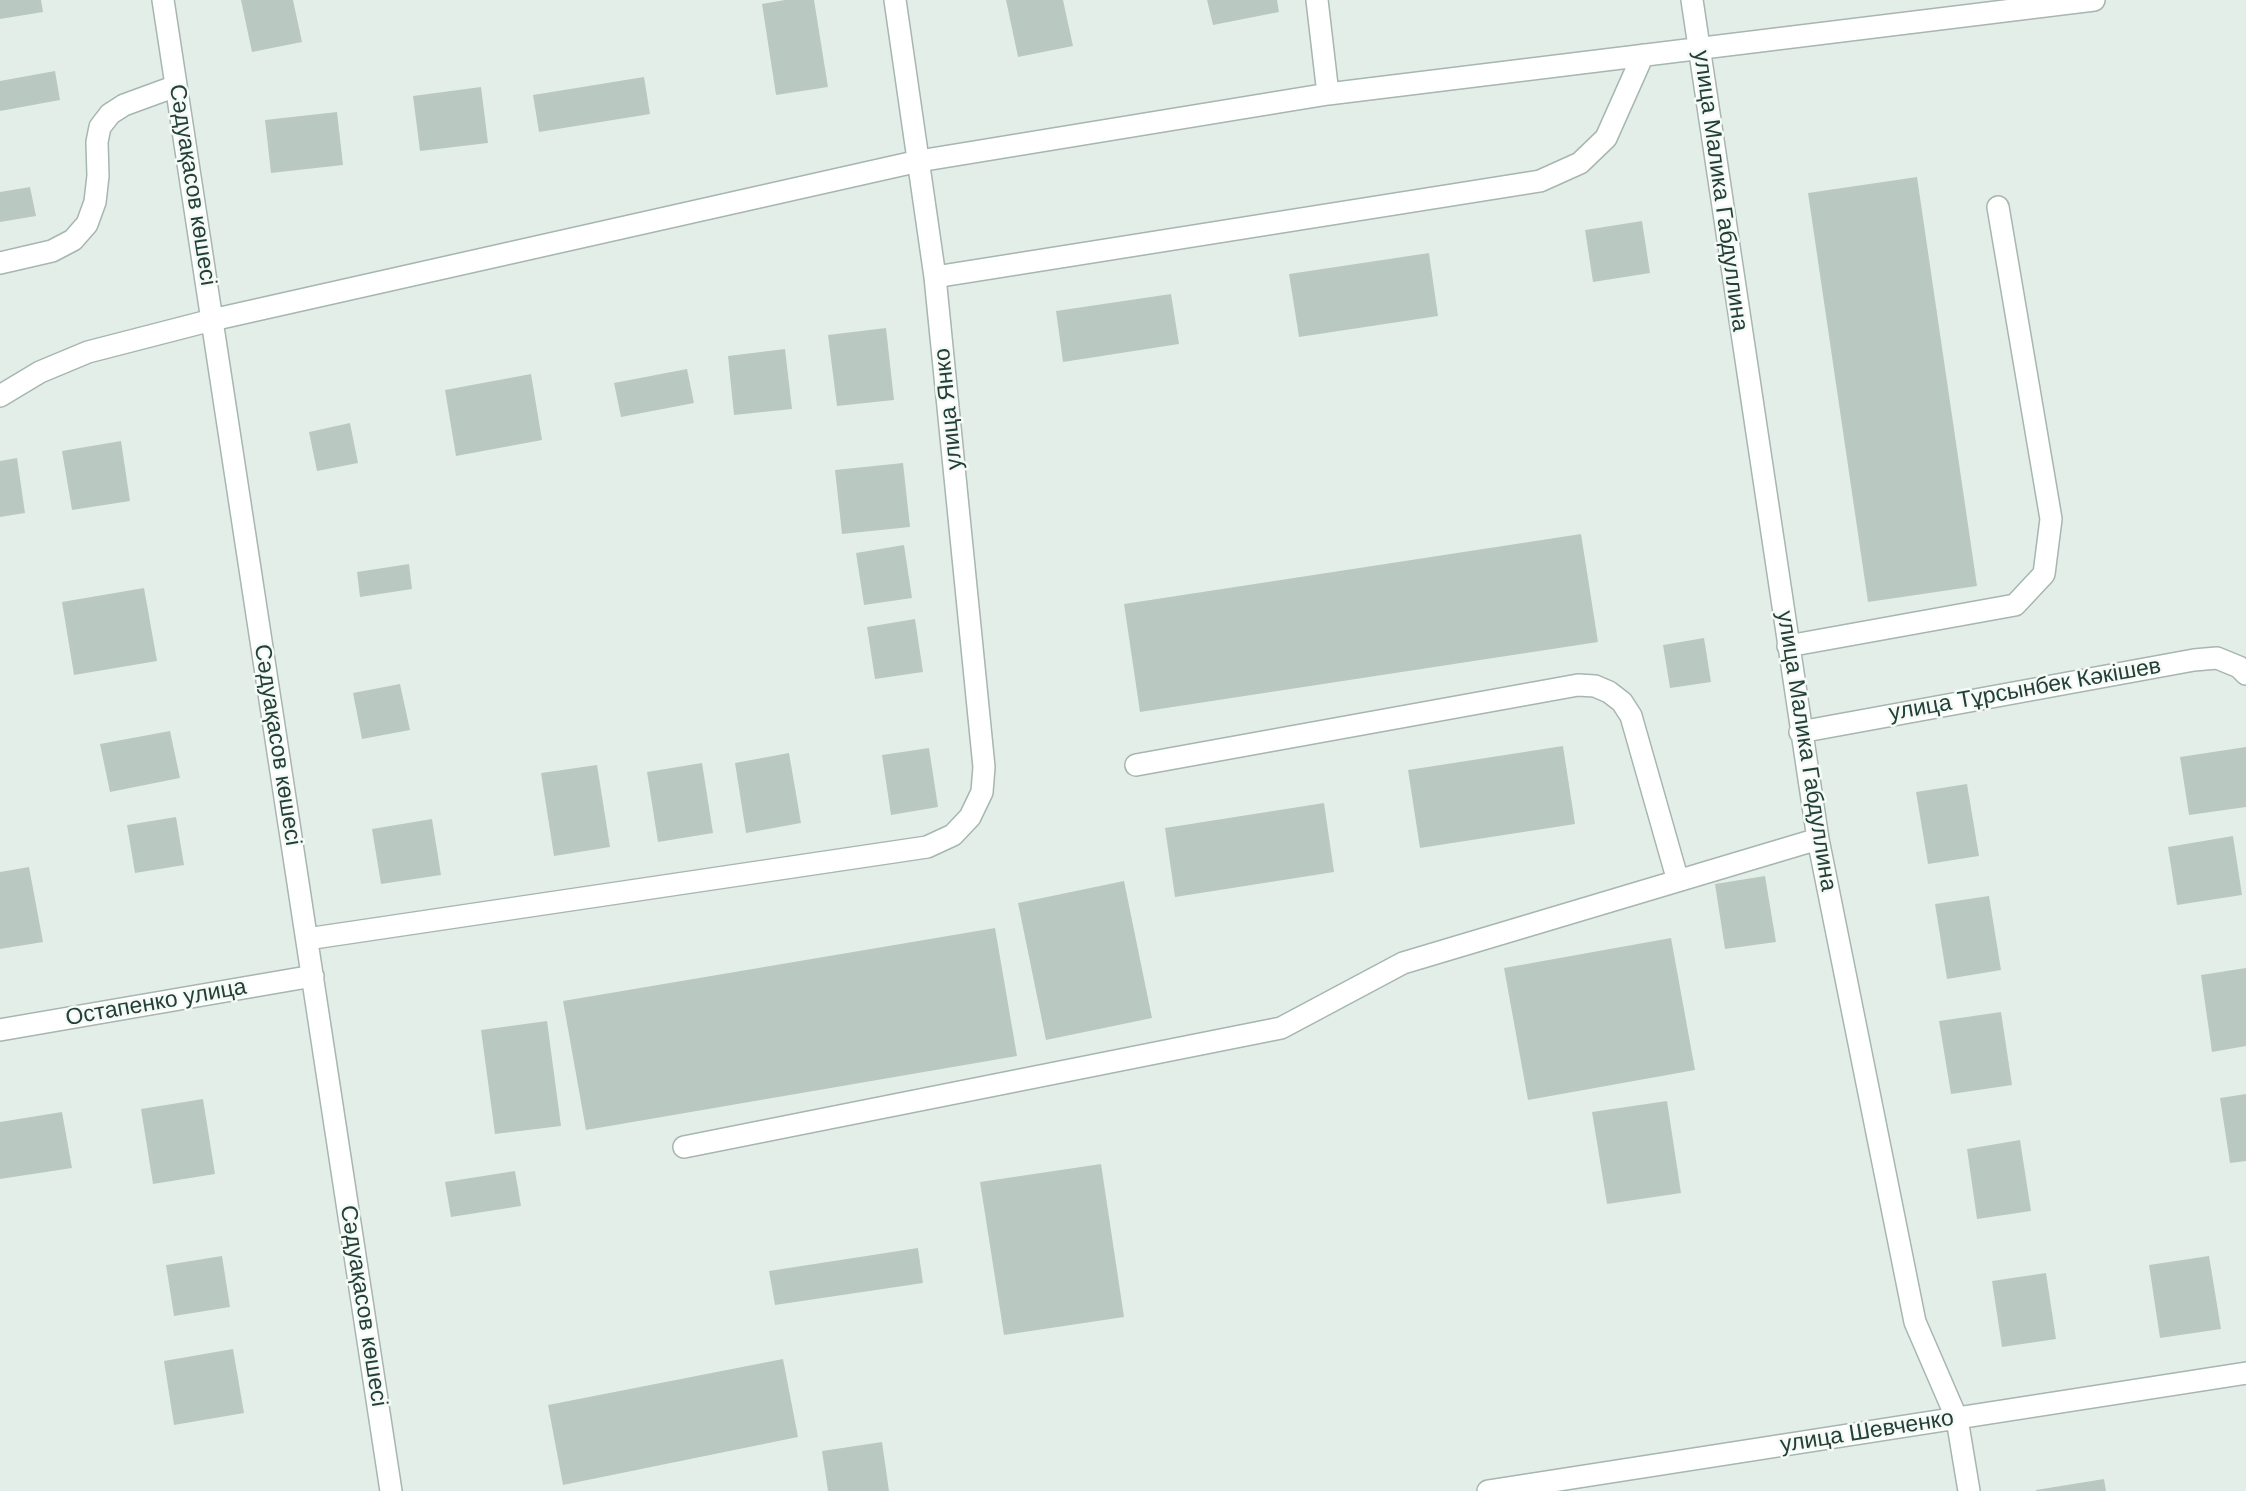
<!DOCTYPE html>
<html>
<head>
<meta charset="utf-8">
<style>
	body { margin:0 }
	canvas { display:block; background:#e4eee9 }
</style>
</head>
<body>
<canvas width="2246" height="1491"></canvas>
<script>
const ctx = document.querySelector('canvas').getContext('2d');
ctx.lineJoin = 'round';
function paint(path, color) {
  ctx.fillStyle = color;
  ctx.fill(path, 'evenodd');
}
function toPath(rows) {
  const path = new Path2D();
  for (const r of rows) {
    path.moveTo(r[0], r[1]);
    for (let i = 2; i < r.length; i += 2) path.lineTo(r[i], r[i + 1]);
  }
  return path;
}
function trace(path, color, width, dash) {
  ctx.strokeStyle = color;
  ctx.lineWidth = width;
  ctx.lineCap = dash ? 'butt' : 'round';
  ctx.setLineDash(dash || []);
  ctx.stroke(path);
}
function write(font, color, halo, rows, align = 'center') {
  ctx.font = font + ' Arial,sans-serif';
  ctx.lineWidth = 5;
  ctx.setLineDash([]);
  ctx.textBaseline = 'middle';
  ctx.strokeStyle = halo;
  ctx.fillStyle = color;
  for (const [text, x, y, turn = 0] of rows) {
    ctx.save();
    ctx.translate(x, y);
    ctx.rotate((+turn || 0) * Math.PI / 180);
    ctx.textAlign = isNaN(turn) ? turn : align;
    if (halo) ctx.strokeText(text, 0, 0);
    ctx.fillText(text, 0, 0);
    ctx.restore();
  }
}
const building = toPath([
	[0,0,41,0,43,12,0,19],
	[241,0,293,0,302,42,252,52],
	[785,0,814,0,828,87,776,95,762,4],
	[1006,0,1063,0,1073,46,1018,57],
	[1207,0,1277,0,1279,12,1213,25],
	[55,71,60,100,0,111,0,81],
	[644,77,650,114,539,132,533,95],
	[481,87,488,143,420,151,413,96],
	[337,112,343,165,271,173,265,120],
	[1917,177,1977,586,1868,602,1808,193],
	[30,187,36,216,0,222,0,192],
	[1642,221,1650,273,1593,282,1585,230],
	[1429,253,1438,316,1299,337,1289,274],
	[1171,294,1179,344,1063,362,1056,311],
	[886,328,894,400,837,406,828,335],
	[785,349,792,409,734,415,728,356],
	[687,369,694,403,621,417,614,383],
	[531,374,542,440,456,456,445,390],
	[350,423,358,463,317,471,309,432],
	[121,441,130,501,72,510,62,451],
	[17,458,25,513,0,517,0,461],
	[903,463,910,527,842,534,835,470],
	[1581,534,1598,642,1140,712,1124,604],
	[904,545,912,598,864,605,856,553],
	[409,564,412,589,360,597,357,572],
	[144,588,157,661,74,675,62,602],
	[915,619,923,672,875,679,867,627],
	[1704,638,1711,682,1670,688,1663,645],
	[400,684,410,730,362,739,353,693],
	[170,731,180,778,110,792,100,744],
	[1563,746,1575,824,1420,848,1408,770],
	[2246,747,2246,807,2189,815,2180,757],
	[929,748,938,807,891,815,882,755],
	[789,753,801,823,746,833,735,763],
	[702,763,713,833,658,842,647,772],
	[597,765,610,847,554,856,541,773],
	[1967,784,1979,856,1928,864,1916,792],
	[1324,803,1334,872,1175,897,1165,828],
	[176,817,184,865,135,873,127,825],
	[432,819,441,875,381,884,372,829],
	[2233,836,2242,895,2177,905,2168,847],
	[29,867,43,942,0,949,0,872],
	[1765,876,1776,942,1725,949,1715,884],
	[1124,881,1152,1018,1046,1040,1018,903],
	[1989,896,2001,970,1947,979,1935,904],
	[995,928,1017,1056,586,1130,563,1001],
	[1671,938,1695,1070,1528,1100,1504,968],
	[2246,968,2246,1046,2212,1052,2201,975],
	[2001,1012,2012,1085,1951,1094,1939,1021],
	[547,1021,561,1126,495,1134,481,1030],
	[2246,1094,2246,1161,2230,1163,2220,1098],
	[203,1099,215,1174,153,1184,141,1109],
	[1667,1101,1681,1193,1607,1204,1592,1112],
	[62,1112,72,1168,0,1179,0,1122],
	[2020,1140,2031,1211,1977,1219,1967,1149],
	[1101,1164,1124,1317,1004,1335,980,1182],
	[515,1171,521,1206,451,1217,445,1182],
	[918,1248,923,1283,775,1305,769,1271],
	[222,1256,230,1307,174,1316,166,1265],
	[2209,1256,2221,1329,2160,1338,2149,1265],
	[2046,1273,2056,1339,2002,1347,1992,1281],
	[233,1349,244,1413,174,1425,164,1361],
	[783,1359,798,1437,563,1485,548,1405],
	[882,1442,889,1491,828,1491,822,1451],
	[2104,1479,2106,1491,2036,1491,2036,1490]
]);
const minor = toPath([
	[163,0,391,1491],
	[1317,0,1328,94],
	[1692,0,1818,839,1915,1322,1957,1419,1969,1491],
	[0,263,52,251,73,240,87,224,95,202,98,176,97,142,100,127,110,114,124,105,176,86],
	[935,277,1540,181,1580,163,1606,138,1643,55],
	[0,396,40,372,88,352,212,320,919,161,1328,94,2094,0],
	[1788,646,2015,605,2044,574,2051,519,1998,207],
	[1800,732,2194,660,2217,658,2239,667,2246,674],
	[1136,765,1578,685,1595,686,1609,692,1622,702,1631,716,1678,881],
	[307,939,927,847,953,835,970,817,982,792,984,767,935,277,895,0],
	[0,1030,313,976],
	[684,1147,1281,1028,1403,963,1818,839],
	[1488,1491,2246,1373]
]);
const streetNames = [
	["Сәдуақасов көшесі",192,185,81],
	["улица Малика Габдуллина",1720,191,82],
	["улица Янко",949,409,-96],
	["улица Тұрсынбек Кәкішев",2025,690,-10],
	["Сәдуақасов көшесі",277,745,81],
	["улица Малика Габдуллина",1806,751,81],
	["Остапенко улица",156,1003,-10],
	["Сәдуақасов көшесі",363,1306,81],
	["улица Шевченко",1867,1432,-9]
];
paint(building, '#b9c9c2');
trace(minor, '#a6b6b0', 24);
trace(minor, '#fff', 21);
write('23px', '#234038', '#f5faf7', streetNames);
</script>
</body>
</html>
